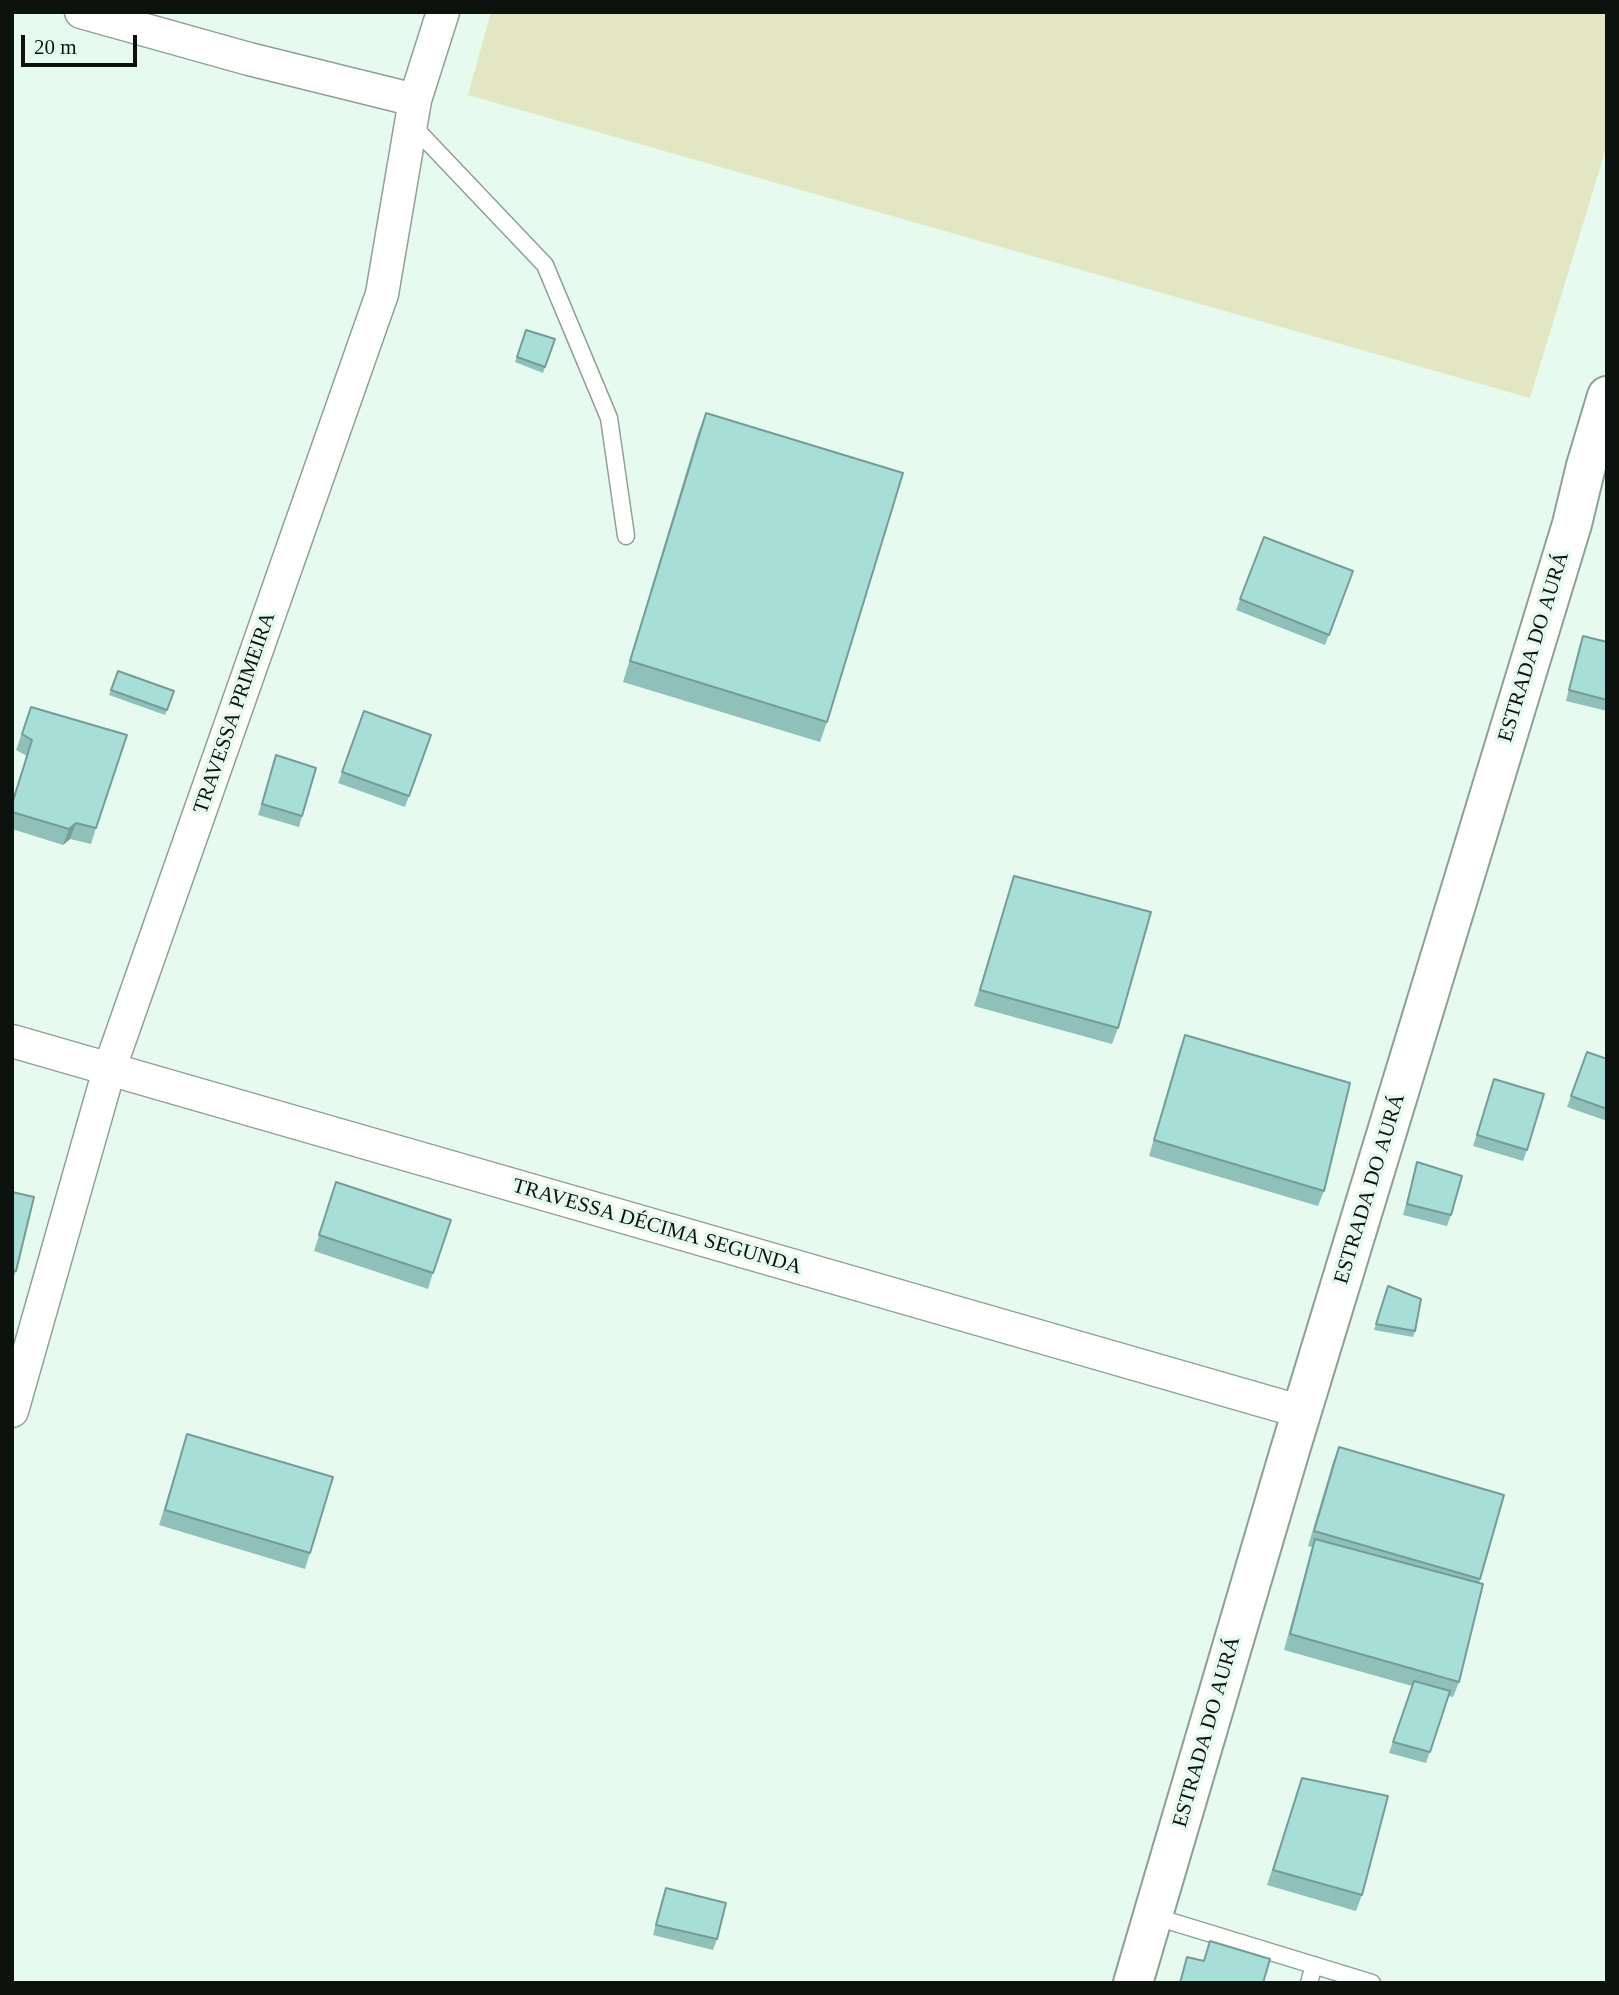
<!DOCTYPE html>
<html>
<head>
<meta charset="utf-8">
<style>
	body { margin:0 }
	#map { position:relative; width:1619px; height:1995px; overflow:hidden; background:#e7faf0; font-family:"Times New Roman",serif }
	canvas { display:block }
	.frame { position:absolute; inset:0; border:14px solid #0c130f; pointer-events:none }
	.scale { position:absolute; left:21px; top:35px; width:116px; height:32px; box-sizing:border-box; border:4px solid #0c130f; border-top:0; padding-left:9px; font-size:21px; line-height:24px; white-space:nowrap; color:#0c130f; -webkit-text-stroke:5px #e7faf0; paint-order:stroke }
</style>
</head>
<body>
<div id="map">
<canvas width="1619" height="1995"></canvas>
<div class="frame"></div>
<div class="scale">20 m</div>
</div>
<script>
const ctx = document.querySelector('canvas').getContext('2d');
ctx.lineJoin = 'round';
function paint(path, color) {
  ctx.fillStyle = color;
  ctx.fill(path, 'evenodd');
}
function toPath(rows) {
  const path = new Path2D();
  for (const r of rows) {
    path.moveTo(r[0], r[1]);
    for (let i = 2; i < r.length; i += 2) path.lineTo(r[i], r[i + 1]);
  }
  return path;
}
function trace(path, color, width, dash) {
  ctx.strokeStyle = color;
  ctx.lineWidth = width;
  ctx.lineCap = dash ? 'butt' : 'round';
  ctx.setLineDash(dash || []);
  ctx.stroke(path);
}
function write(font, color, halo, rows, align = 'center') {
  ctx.font = font + ' "Times New Roman",serif';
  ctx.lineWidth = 7;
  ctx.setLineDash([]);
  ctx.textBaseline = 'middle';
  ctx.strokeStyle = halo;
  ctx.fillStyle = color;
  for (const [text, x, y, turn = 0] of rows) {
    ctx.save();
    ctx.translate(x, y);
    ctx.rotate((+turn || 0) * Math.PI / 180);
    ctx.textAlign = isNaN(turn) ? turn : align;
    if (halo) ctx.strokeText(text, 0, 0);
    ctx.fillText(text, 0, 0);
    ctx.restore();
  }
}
const green = toPath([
	[491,12,1607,12,1607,145,1530,398,468,95]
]);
const service = toPath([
	[411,124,545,265,609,418,626,536],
	[1153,1916,1372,1983],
	[1309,1983,1314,1965]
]);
const minor = toPath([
	[81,12,249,59,415,100],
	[12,1041,1302,1412],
	[12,1411,109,1070,382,294,415,100,443,12]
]);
const tertiary = toPath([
	[1133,1983,1290,1450,1572,524,1586,466,1607,396]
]);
const wall = toPath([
	[526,330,555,339,543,373,515,362],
	[706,413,827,722,820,742,623,682,698,433],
	[1264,537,1353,571,1325,645,1236,610],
	[1583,636,1607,642,1607,711,1566,701,1579,647],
	[118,671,174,691,165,715,109,695],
	[31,707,96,828,91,844,70,839,63,845,12,829,12,802,27,756,16,750],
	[364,711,431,735,405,807,338,783],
	[276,755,302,816,299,827,258,815],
	[1014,876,1118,1028,1112,1044,974,1006],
	[1185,1035,1324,1191,1318,1206,1149,1156,1179,1051],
	[1587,1052,1607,1059,1607,1121,1567,1107],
	[1494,1079,1527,1150,1523,1161,1473,1146],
	[1417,1162,1451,1215,1447,1226,1403,1215],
	[336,1182,433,1273,428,1289,314,1251],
	[12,1192,16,1271,12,1281],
	[1388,1286,1415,1331,1413,1337,1374,1330],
	[187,1434,310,1553,305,1569,159,1525],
	[1339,1447,1504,1495,1479,1583,1459,1682,1453,1697,1448,1696,1426,1763,1389,1753,1412,1686,1284,1650,1312,1547,1308,1546,1333,1462],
	[1302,1778,1362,1895,1356,1911,1267,1885],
	[666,1888,717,1939,713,1950,653,1935,662,1899]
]);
const shadedWall = toPath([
	[76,823,70,839,63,845,69,829]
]);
const building = toPath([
	[526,330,555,339,545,367,517,357,526,330],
	[706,413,903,473,827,722,630,661,706,413],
	[1264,537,1353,571,1329,635,1240,599,1264,537],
	[1583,636,1607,642,1607,700,1569,690,1583,636],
	[118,671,174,691,167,710,111,690,118,671],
	[31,707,127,735,96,828,76,823,69,829,12,812,12,804,32,740,22,734,31,707],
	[364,711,431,735,409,796,342,772,364,711],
	[276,755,316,768,302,816,262,804,276,755],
	[1014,876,1151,912,1118,1028,980,990,1014,876],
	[1185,1035,1350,1083,1324,1191,1154,1140,1185,1035],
	[1587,1052,1607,1059,1607,1109,1571,1096,1587,1052],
	[1494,1079,1544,1094,1527,1150,1477,1135,1494,1079],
	[1417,1162,1462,1176,1451,1215,1407,1204,1417,1162],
	[336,1182,451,1220,433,1273,319,1235,336,1182],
	[12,1192,34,1197,16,1271,12,1271,12,1192],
	[1388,1286,1421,1299,1415,1331,1376,1324,1388,1286],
	[187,1434,333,1477,310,1553,165,1510,187,1434],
	[1339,1447,1504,1495,1480,1579,1314,1531,1339,1447],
	[1315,1539,1483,1584,1459,1682,1290,1634,1315,1539],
	[1414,1681,1450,1691,1430,1752,1393,1742,1414,1681],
	[1302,1778,1388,1796,1362,1895,1273,1870,1302,1778],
	[666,1888,726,1903,717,1939,656,1925,666,1888],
	[1210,1941,1270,1959,1263,1983,1180,1983,1187,1957,1204,1961,1210,1941]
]);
const streetNames = [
	["ESTRADA DO AURÁ",1534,647,-73],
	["TRAVESSA PRIMEIRA",235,713,-71],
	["ESTRADA DO AURÁ",1370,1189,-73],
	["TRAVESSA DÉCIMA SEGUNDA",657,1227,16],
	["ESTRADA DO AURÁ",1207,1732,-74]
];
paint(green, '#e3e6c2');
trace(service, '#8fa097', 19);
trace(minor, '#8fa097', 35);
trace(tertiary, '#8fa097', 42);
trace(service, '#fff', 16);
trace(minor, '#fff', 32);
trace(tertiary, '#fff', 38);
paint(wall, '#90c0ba');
paint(shadedWall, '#759c97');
paint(building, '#a7dfd8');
trace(building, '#759c97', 2);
write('21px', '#0c130f', '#e7faf0', streetNames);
</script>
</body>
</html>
